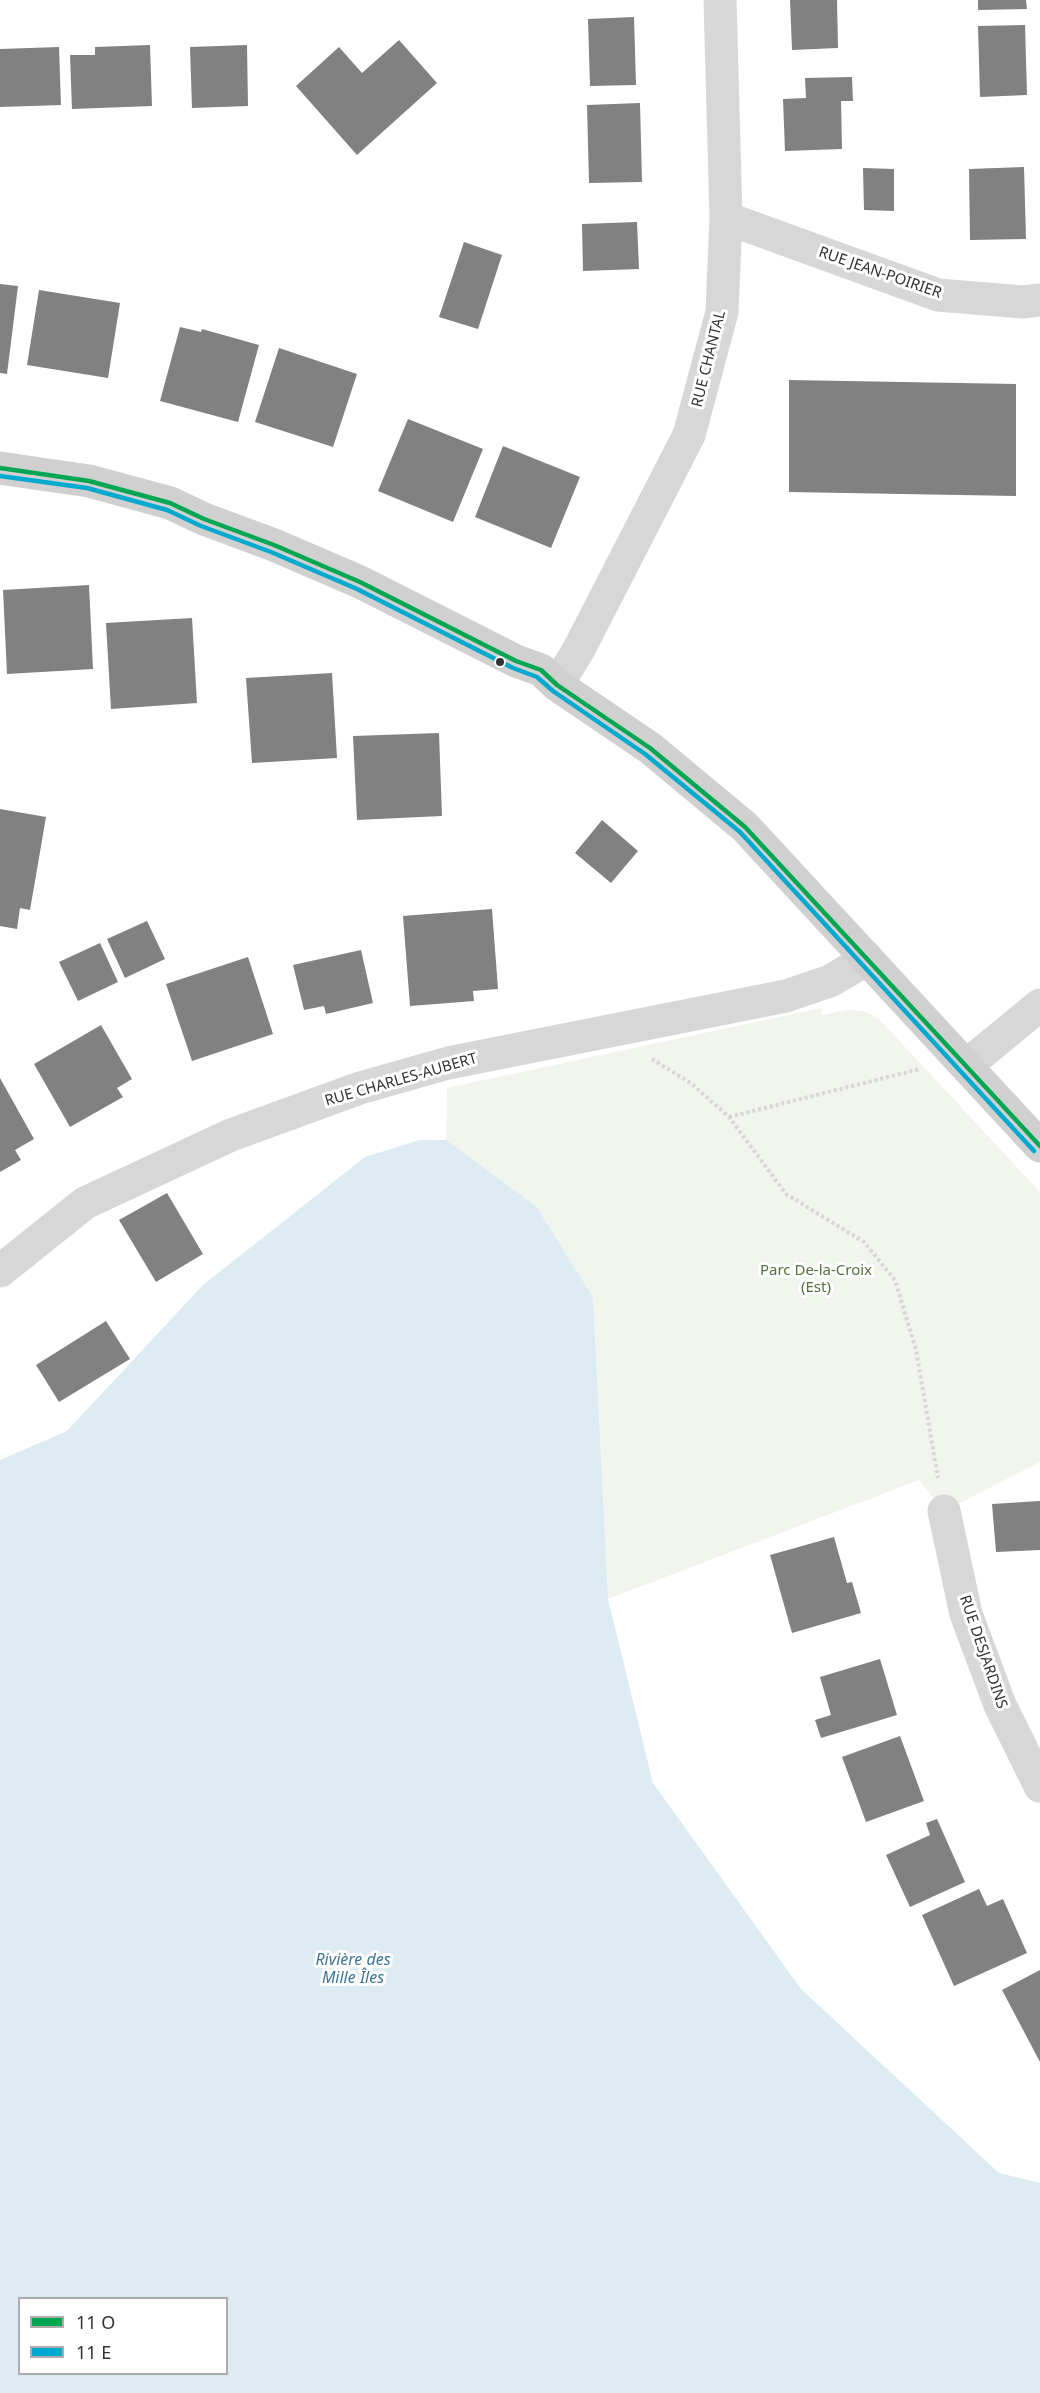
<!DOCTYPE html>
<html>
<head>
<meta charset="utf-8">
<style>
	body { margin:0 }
	#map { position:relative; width:1040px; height:2393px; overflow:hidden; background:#fff; font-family:"Noto Sans",sans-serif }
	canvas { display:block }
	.legend { position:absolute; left:18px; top:2297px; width:210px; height:78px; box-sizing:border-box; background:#fff; border:2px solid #adadad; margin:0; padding:8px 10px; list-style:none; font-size:18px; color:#333 }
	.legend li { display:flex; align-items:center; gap:12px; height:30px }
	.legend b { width:30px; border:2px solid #adadad }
</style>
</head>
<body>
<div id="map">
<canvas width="1040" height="2393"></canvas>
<ul class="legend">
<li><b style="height:8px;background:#00a651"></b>11 O</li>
<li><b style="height:8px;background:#00a9ce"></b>11 E</li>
</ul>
</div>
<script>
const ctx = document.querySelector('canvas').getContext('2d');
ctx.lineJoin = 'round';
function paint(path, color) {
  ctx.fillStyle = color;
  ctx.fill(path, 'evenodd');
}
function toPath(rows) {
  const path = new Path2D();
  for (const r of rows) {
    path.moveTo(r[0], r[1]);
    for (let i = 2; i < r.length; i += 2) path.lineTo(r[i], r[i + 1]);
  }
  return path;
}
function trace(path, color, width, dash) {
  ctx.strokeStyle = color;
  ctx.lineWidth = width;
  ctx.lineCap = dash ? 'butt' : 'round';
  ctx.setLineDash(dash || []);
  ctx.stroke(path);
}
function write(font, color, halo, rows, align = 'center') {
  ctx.font = font + ' "Noto Sans",sans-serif';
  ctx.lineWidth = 6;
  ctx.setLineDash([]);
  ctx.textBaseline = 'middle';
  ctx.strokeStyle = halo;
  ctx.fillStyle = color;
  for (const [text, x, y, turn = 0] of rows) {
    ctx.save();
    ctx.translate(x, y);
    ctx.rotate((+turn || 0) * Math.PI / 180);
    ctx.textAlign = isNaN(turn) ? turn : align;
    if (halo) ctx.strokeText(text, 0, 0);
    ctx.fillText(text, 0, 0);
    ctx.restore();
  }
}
const green = toPath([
	[821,1008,823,1015,847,1010,863,1011,879,1019,1040,1192,1040,1462,944,1511,919,1480,608,1599,593,1297,536,1206,446,1140,447,1088]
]);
const water = toPath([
	[420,1140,446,1140,536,1206,593,1297,608,1599,653,1783,801,1989,999,2173,1040,2183,1040,2393,0,2393,0,1460,67,1431,203,1285,365,1157],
	[20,2298,226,2298,226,2374,20,2374]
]);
const building = toPath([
	[790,0,837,0,838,48,792,50],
	[978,0,1026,0,1027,9,978,10],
	[634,17,636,85,590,86,588,19],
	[1025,25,1027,95,980,97,978,26],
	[399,40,437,83,357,155,296,86,339,47,362,73],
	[150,45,152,106,72,109,70,55,95,55,95,47],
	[247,45,248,106,192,108,190,47],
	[59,47,61,105,0,107,0,49],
	[852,77,853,101,841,101,842,149,785,151,783,99,806,98,805,78],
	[640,103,642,182,589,183,587,105],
	[1024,167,1026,239,970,240,969,169],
	[863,168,894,169,894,211,864,210],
	[637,222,639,269,583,271,582,224],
	[464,242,502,255,478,329,439,317],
	[0,284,18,286,7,374,0,373],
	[39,290,120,303,108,378,27,365],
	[180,327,201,332,202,329,259,345,238,422,160,401],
	[279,348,357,374,333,447,255,422],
	[789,380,1016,384,1016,496,789,492],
	[408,419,483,449,453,522,378,491],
	[503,446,580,477,551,548,475,517],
	[89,585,93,669,7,674,3,590],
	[192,618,197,703,111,709,106,623],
	[332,673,337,758,252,763,246,678],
	[439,733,442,816,357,820,353,736],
	[0,809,46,817,30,910,20,908,17,929,0,926],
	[602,820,638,851,611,883,575,853],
	[492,909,498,989,473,991,474,1001,410,1006,403,916],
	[147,921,165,959,125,978,107,939],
	[100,943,118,982,78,1001,59,962],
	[361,950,373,1003,326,1014,324,1006,304,1010,293,965],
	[248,957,273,1034,192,1061,166,984],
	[101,1025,132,1079,117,1088,123,1097,70,1127,34,1064],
	[0,1078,34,1139,15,1150,21,1160,0,1172],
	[167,1193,203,1254,156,1282,119,1220],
	[106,1321,130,1359,59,1402,36,1365],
	[1040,1501,1040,1550,996,1552,992,1504],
	[834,1537,847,1583,852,1582,861,1613,792,1633,770,1555],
	[880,1659,897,1715,821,1738,815,1720,831,1715,820,1677],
	[900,1736,924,1801,866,1822,842,1757],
	[937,1819,965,1882,910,1907,886,1855,930,1835,926,1823],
	[979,1889,987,1906,1003,1899,1027,1953,954,1986,922,1915],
	[1040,1970,1040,2062,1002,1990]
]);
const path = toPath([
	[652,1059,692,1084,729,1117,786,1194,864,1242,895,1280,916,1350,938,1478],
	[729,1117,920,1069]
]);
const minor = toPath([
	[726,218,938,295,1023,302,1040,300],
	[557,685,579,649,689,435,722,312,726,218,720,0],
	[0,1271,85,1203,231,1135,360,1088,448,1063,786,996,830,981,854,967,866,957],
	[944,1511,966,1614,1000,1705,1040,1786]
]);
const tertiary = toPath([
	[967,1065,1040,1005]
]);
const secondary = toPath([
	[0,468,89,481,170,503,204,519,274,545,360,582,516,661,541,670,557,685,650,748,745,827,1040,1146]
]);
const bus1 = toPath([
	[0,468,89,481,170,503,204,519,274,545,360,582,516,661,541,670,557,685,650,748,745,827,1040,1146]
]);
const bus2 = toPath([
	[0,476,87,488,167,510,201,526,271,552,357,589,513,668,537,677,553,691,645,754,740,832,1034,1151]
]);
const markers = [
	[500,662,5,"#333"]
];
const streetNames = [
	["RUE JEAN-POIRIER",880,273,19],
	["RUE CHANTAL",709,359,-76],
	["RUE CHARLES-AUBERT",401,1080,-16],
	["RUE DESJARDINS",983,1652,71]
];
const parkNames = [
	["Parc De-la-Croix",816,1271],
	["(Est)",816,1288]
];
const waterNames = [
	["Rivière des",353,1960],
	["Mille Îles",353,1978]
];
paint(green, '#f1f5ed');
paint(water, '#ddebf3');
paint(building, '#818181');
trace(path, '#d6d6d6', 4, [3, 3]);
trace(minor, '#d7d7d7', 33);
trace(tertiary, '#d7d7d7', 33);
trace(secondary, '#d0d0d0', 33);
trace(bus1, '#00a651', 4.5);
trace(bus2, '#00a9ce', 4.5);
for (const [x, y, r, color] of markers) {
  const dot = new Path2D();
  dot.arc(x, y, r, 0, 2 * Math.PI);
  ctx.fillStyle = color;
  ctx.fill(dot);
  trace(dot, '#fff', 2);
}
write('15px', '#333', '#fff', streetNames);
write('15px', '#56703f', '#fff', parkNames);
write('italic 16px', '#3f7597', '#fff', waterNames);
</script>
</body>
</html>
